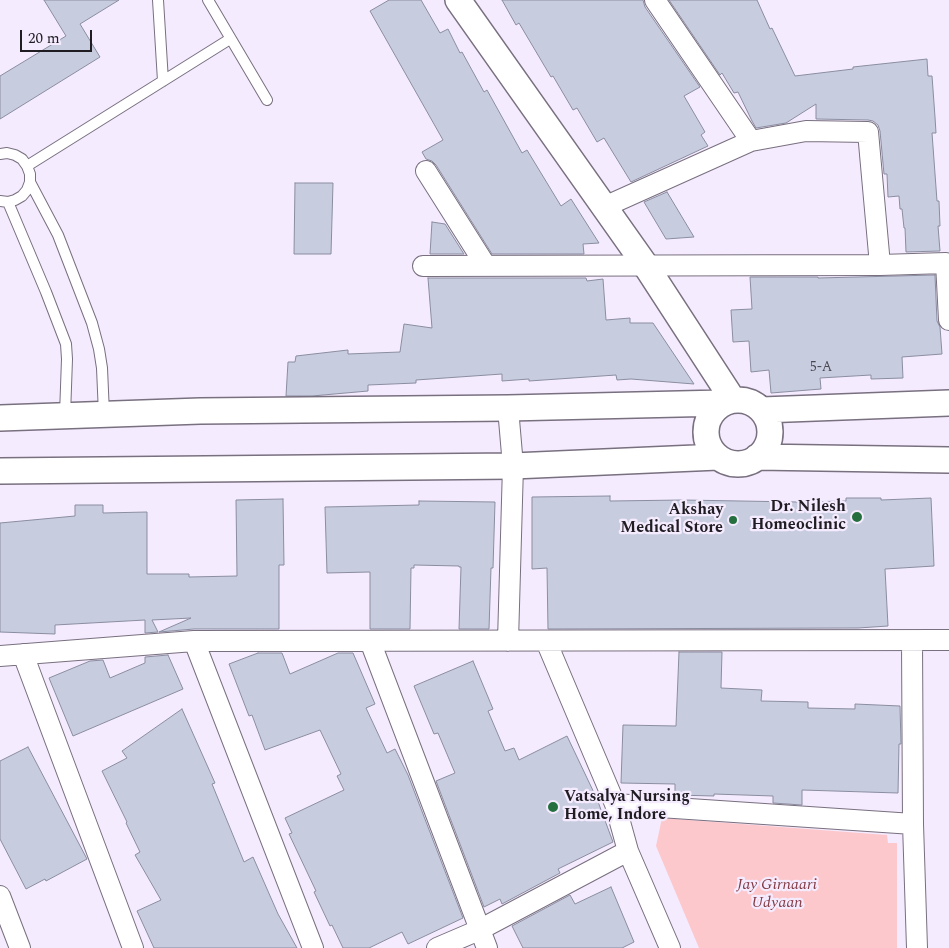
<!DOCTYPE html>
<html>
<head>
<meta charset="utf-8">
<style>
	body { margin:0 }
	#map { position:relative; width:949px; height:948px; overflow:hidden; background:#f5ebfe; font-family:Spectral,serif }
	canvas { display:block }
	.scale { position:absolute; left:20px; top:30px; width:72px; height:22px; box-sizing:border-box; border:2px solid #1f1c22; border-top:0; padding-left:6px; font-size:15px; line-height:18px; white-space:nowrap; color:#1f1c22; -webkit-text-stroke:4px #f5ebfe; paint-order:stroke }
</style>
</head>
<body>
<div id="map">
<canvas width="949" height="948"></canvas>
<div class="scale">20 m</div>
</div>
<script>
const ctx = document.querySelector('canvas').getContext('2d');
ctx.lineJoin = 'round';
function paint(path, color) {
  ctx.fillStyle = color;
  ctx.fill(path, 'evenodd');
}
function toPath(rows) {
  const path = new Path2D();
  for (const r of rows) {
    if (r.length === 3) {
      path.moveTo(r[0] + r[2], r[1]);
      path.arc(r[0], r[1], r[2], 0, 2 * Math.PI);
      continue;
    }
    path.moveTo(r[0], r[1]);
    for (let i = 2; i < r.length; i += 2) path.lineTo(r[i], r[i + 1]);
  }
  return path;
}
function trace(path, color, width, dash) {
  ctx.strokeStyle = color;
  ctx.lineWidth = width;
  ctx.lineCap = dash ? 'butt' : 'round';
  ctx.setLineDash(dash || []);
  ctx.stroke(path);
}
function write(font, color, halo, rows, align = 'center') {
  ctx.font = font + ' Spectral,serif';
  ctx.lineWidth = 4.5;
  ctx.setLineDash([]);
  ctx.textBaseline = 'middle';
  ctx.strokeStyle = halo;
  ctx.fillStyle = color;
  for (const [text, x, y, turn = 0] of rows) {
    ctx.save();
    ctx.translate(x, y);
    ctx.rotate((+turn || 0) * Math.PI / 180);
    ctx.textAlign = isNaN(turn) ? turn : align;
    if (halo) ctx.strokeText(text, 0, 0);
    ctx.fillText(text, 0, 0);
    ctx.restore();
  }
}
const green = toPath([
	[662,818,887,835,888,843,897,843,897,948,699,948,656,846]
]);
const building = toPath([
	[44,0,119,0,80,24,100,57,0,119,0,76,66,36,44,0],
	[389,0,421,0,440,33,448,29,460,53,462,52,484,92,487,90,522,153,527,150,561,206,571,199,599,243,583,244,584,254,492,254,436,165,432,161,426,159,422,152,443,140,370,11,389,0],
	[502,0,643,0,645,7,700,87,684,96,705,132,701,135,708,146,631,182,604,138,597,142,577,108,573,110,553,76,551,77,519,23,516,25,502,0],
	[669,0,757,0,770,29,772,28,795,76,853,69,853,67,927,59,928,76,932,76,935,117,936,133,932,133,937,201,939,201,940,226,938,226,940,251,906,252,905,228,904,228,902,209,900,209,899,196,888,197,887,174,884,174,880,131,878,125,873,121,868,120,816,119,816,104,786,123,756,128,752,121,738,92,734,93,722,73,720,75,669,0],
	[295,183,333,183,331,254,294,254,295,183],
	[667,192,694,237,666,239,644,202,667,192],
	[432,222,445,224,464,254,430,254,432,222],
	[935,275,937,321,940,327,942,354,902,357,903,378,871,379,871,375,820,378,821,389,771,393,769,370,751,372,749,341,733,342,731,310,752,309,750,277,818,277,818,278,935,275],
	[428,278,586,278,587,281,603,279,606,320,630,318,630,323,653,323,694,384,631,379,617,380,616,375,529,381,529,379,502,381,502,374,416,380,416,383,368,385,368,391,312,396,286,396,288,362,295,362,296,356,348,350,348,354,400,352,404,324,432,328,428,278],
	[610,496,610,501,683,500,798,502,846,501,846,498,881,498,881,500,931,498,934,566,885,569,888,626,858,628,548,629,547,568,532,569,532,497,610,496],
	[283,499,284,565,279,565,279,629,194,629,159,632,191,618,152,620,158,632,145,633,145,620,55,625,55,634,0,632,0,523,75,516,75,505,103,505,103,513,147,512,147,574,189,574,189,577,237,576,236,500,283,499],
	[419,501,495,502,493,568,491,568,489,629,459,629,461,567,459,567,459,566,414,565,414,568,411,568,410,629,370,629,370,572,327,573,325,507,419,505,419,501],
	[679,652,722,652,721,688,762,690,761,701,808,702,808,708,855,709,855,704,900,706,901,744,899,744,898,793,802,790,802,805,773,803,773,796,714,794,714,796,675,795,675,784,621,783,623,725,676,726,679,652],
	[258,653,282,653,290,674,338,653,353,653,375,704,366,708,387,753,395,749,408,775,463,918,408,944,402,932,369,948,343,948,332,925,330,926,314,892,316,891,289,834,292,833,285,818,344,790,337,776,341,774,320,730,265,750,252,715,249,716,229,664,258,653],
	[168,655,183,689,73,736,49,678,90,661,103,660,110,678,145,663,145,657,168,655],
	[473,661,493,709,488,711,505,751,514,748,519,760,567,736,597,799,613,842,558,869,560,873,502,904,500,899,484,907,436,781,455,773,438,733,434,734,414,686,473,661],
	[182,709,215,783,212,784,244,862,253,857,278,914,297,948,154,948,137,911,161,900,135,855,140,852,126,823,127,822,102,771,127,758,122,751,182,709],
	[28,747,87,859,46,881,45,879,26,889,0,839,0,761,28,747],
	[611,887,634,942,622,948,523,948,512,926,570,895,575,904,611,887]
]);
const service = toPath([
	[158,0,163,81],
	[208,0,267,100],
	[0,154,7,153,15,155,22,159,27,166,30,174,30,182,27,190,22,196,15,200,8,202,0,201],
	[27,166,230,39],
	[30,182,58,235,92,323,99,349,102,368,104,414],
	[8,202,46,292,66,344,67,359,65,415]
]);
const minor = toPath([
	[655,0,751,141],
	[426,171,486,266],
	[604,207,751,141,806,131,868,132,880,265],
	[423,266,880,265,946,263,949,320],
	[194,641,313,948],
	[370,641,487,948],
	[508,641,513,466,508,408],
	[546,641,615,804,628,851,670,948],
	[912,641,913,824,917,948],
	[23,654,133,948],
	[0,656,194,641,949,640],
	[615,804,913,824],
	[0,896,20,948],
	[437,948,479,930,628,851]
]);
const tertiary = toPath([
	[458,0,646,266,733,400],
	[738,432,32],
	[762,410,949,403],
	[0,418,200,411,508,408,722,403],
	[757,457,949,460],
	[0,471,513,466,718,457]
]);
const markers = [
	[857,517,6,"#246f3d"],
	[733,520,5,"#246f3d"],
	[553,807,6,"#246f3d"]
];
const numberNames = [
	["5-A",821,368]
];
const poiNames = [
	["Dr. Nilesh",846,508],
	["Homeoclinic",846,526],
	["Akshay",723,511],
	["Medical Store",723,529],
	["Vatsalya Nursing",564,798,"left"],
	["Home, Indore",564,816,"left"]
];
const parkNames = [
	["Jay Girnaari",777,886],
	["Udyaan",777,904]
];
paint(green, '#fcc8cc');
paint(building, '#c8ccdf');
trace(building, '#8a8da0', 1);
trace(service, '#786f7f', 12);
trace(minor, '#786f7f', 22);
trace(tertiary, '#786f7f', 28);
trace(service, '#fff', 10);
trace(minor, '#fff', 20);
trace(tertiary, '#fff', 25);
for (const [x, y, r, color] of markers) {
  const dot = new Path2D();
  dot.arc(x, y, r, 0, 2 * Math.PI);
  ctx.fillStyle = color;
  ctx.fill(dot);
  trace(dot, '#f5ebfe', 2);
}
write('14px', '#494851', null, numberNames);
write('bold 16px', '#1f1c22', '#f5ebfe', poiNames, 'right');
write('italic 16px', '#833c45', '#f5ebfe', parkNames);
</script>
</body>
</html>
